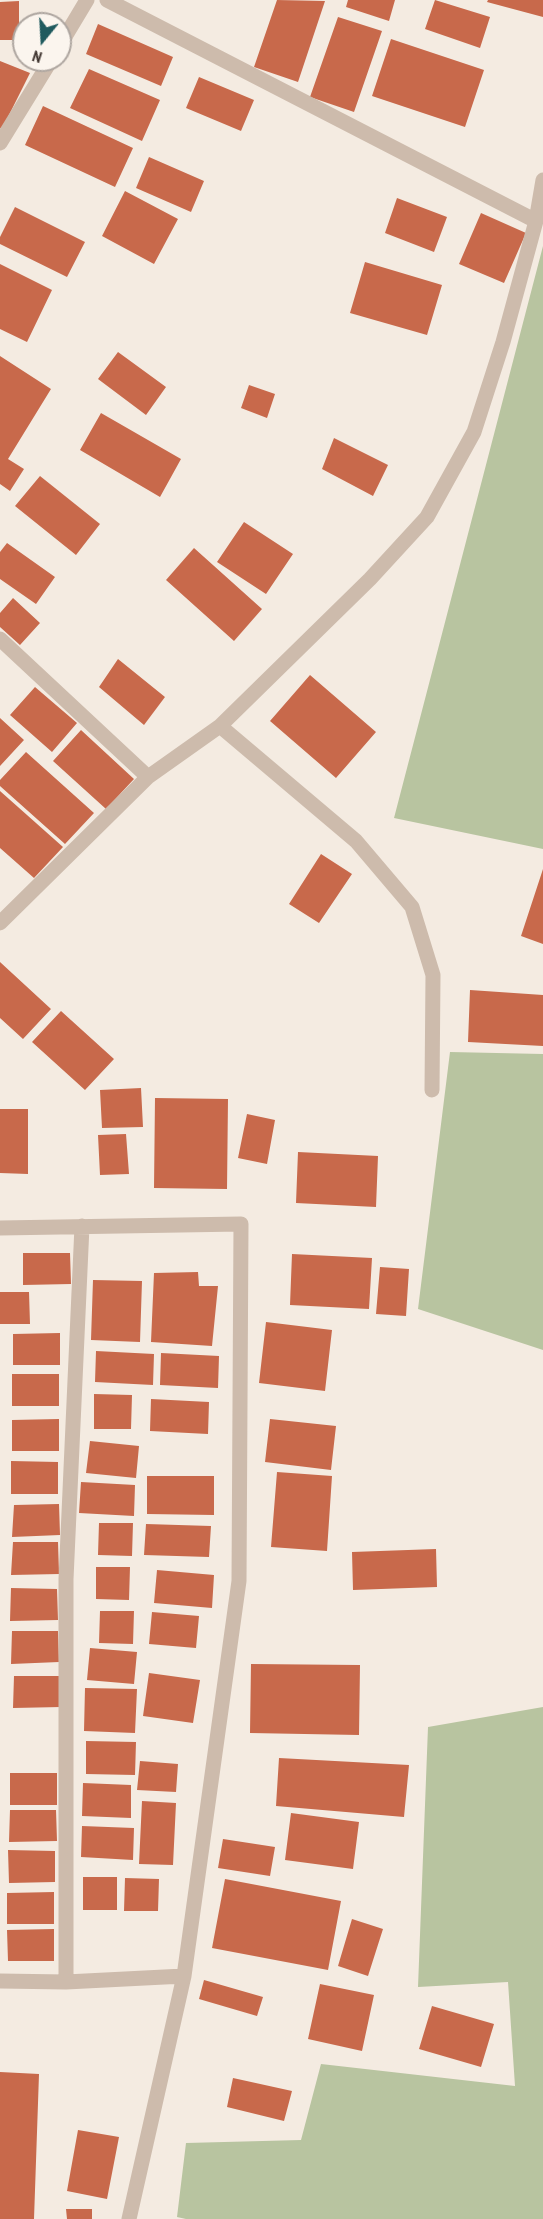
<!DOCTYPE html>
<html>
<head>
<meta charset="utf-8">
<style>
	body { margin:0 }
	#map { position:relative; width:543px; height:2219px; overflow:hidden; background:#f4ebe1; font-family:"PT Sans Narrow",sans-serif }
	canvas { display:block }
	.north { position:absolute; left:12px; top:12px; width:60px; height:60px; box-sizing:border-box; background:#fbf5ee; border:2px solid #aea6a0; border-radius:50%; rotate:198deg; font-size:16px; font-weight:700; line-height:24px; text-align:center; color:#3b302b }
	.north::after { content:''; display:block; margin:auto; width:21px; height:27px; background:#1f5a5e; clip-path:polygon(50% 0,100% 100%,50% 72%,0 100%) }
</style>
</head>
<body>
<div id="map">
<canvas width="543" height="2219"></canvas>
<div class="north">N</div>
</div>
<script>
const ctx = document.querySelector('canvas').getContext('2d');
ctx.lineJoin = 'round';
function paint(path, color) {
  ctx.fillStyle = color;
  ctx.fill(path, 'evenodd');
}
function toPath(rows) {
  const path = new Path2D();
  for (const r of rows) {
    path.moveTo(r[0], r[1]);
    for (let i = 2; i < r.length; i += 2) path.lineTo(r[i], r[i + 1]);
  }
  return path;
}
function trace(path, color, width, dash) {
  ctx.strokeStyle = color;
  ctx.lineWidth = width;
  ctx.lineCap = dash ? 'butt' : 'round';
  ctx.setLineDash(dash || []);
  ctx.stroke(path);
}
const green = toPath([
	[543,246,543,849,394,818],
	[450,1052,543,1054,543,1350,418,1309],
	[543,1707,543,2219,186,2219,177,2217,186,2143,301,2140,321,2064,515,2086,508,1982,418,1987,428,1727]
]);
const building = toPath([
	[277,0,325,1,298,82,254,67],
	[348,0,395,0,389,21,346,7],
	[435,0,490,17,480,48,425,29],
	[488,0,543,0,543,17,487,2],
	[19,1,19,40,0,40,0,2],
	[338,17,382,31,354,112,310,97],
	[98,24,173,57,161,86,86,54],
	[391,39,484,70,465,127,372,96],
	[0,61,30,73,2,129,0,128],
	[89,69,160,100,142,141,70,108],
	[199,77,254,100,241,131,186,108],
	[43,106,133,148,115,187,25,145],
	[149,157,204,181,191,212,136,188],
	[125,191,178,219,154,264,102,236],
	[397,198,447,217,434,252,385,233],
	[15,207,85,242,67,277,0,244,0,237],
	[481,213,526,233,504,283,459,264],
	[365,262,442,285,427,335,350,313],
	[0,264,52,290,27,342,0,329],
	[118,352,166,387,146,415,98,379],
	[0,356,51,389,8,459,24,469,10,491,0,484],
	[249,385,275,394,267,418,241,408],
	[101,413,181,459,160,497,80,450],
	[334,438,388,465,373,496,322,469],
	[40,476,100,524,76,555,15,506],
	[244,522,293,554,266,594,217,562],
	[7,543,55,577,36,604,0,579,0,552],
	[194,548,262,609,234,641,166,580],
	[13,598,40,623,20,645,0,627,0,613],
	[118,659,165,697,144,725,99,687],
	[310,675,376,732,336,778,270,721],
	[35,687,77,723,52,752,10,715],
	[0,718,24,740,0,766],
	[81,730,134,779,106,809,53,761],
	[26,752,94,813,65,844,0,786,0,780],
	[0,791,63,847,34,878,0,848],
	[321,854,352,874,319,923,289,904],
	[543,869,543,944,521,936],
	[0,962,51,1009,23,1039,0,1018],
	[470,990,543,995,543,1046,468,1042],
	[61,1011,114,1059,85,1090,32,1042],
	[141,1088,143,1127,102,1128,100,1090],
	[155,1098,228,1099,227,1189,154,1188],
	[0,1109,28,1109,28,1174,0,1173],
	[247,1114,275,1120,267,1164,238,1158],
	[126,1134,129,1174,100,1175,98,1135],
	[298,1152,378,1156,376,1207,296,1203],
	[23,1253,70,1253,71,1284,23,1285],
	[292,1254,372,1258,369,1309,290,1305],
	[380,1267,409,1269,406,1316,376,1314],
	[198,1272,199,1286,218,1286,212,1346,151,1342,154,1273],
	[93,1280,142,1281,140,1342,91,1340],
	[0,1292,29,1292,30,1324,0,1324],
	[266,1322,332,1330,325,1391,259,1383],
	[60,1333,60,1365,13,1365,13,1334],
	[96,1351,154,1354,153,1385,95,1382],
	[161,1353,219,1356,218,1388,160,1385],
	[12,1374,59,1374,59,1406,12,1406],
	[94,1394,132,1395,131,1429,94,1429],
	[151,1399,209,1402,208,1434,150,1431],
	[59,1419,59,1451,12,1451,12,1420],
	[270,1419,336,1426,331,1470,265,1462],
	[90,1441,139,1446,136,1478,86,1473],
	[11,1461,58,1462,58,1494,11,1494],
	[277,1472,332,1476,327,1551,271,1547],
	[147,1476,214,1476,214,1515,147,1514],
	[81,1482,135,1485,134,1516,79,1513],
	[59,1504,60,1535,12,1537,14,1505],
	[99,1523,133,1523,132,1556,98,1555],
	[146,1524,211,1526,209,1557,144,1555],
	[13,1542,58,1542,59,1574,11,1575],
	[436,1549,437,1587,353,1590,352,1552],
	[96,1567,130,1567,129,1600,96,1599],
	[157,1570,214,1575,212,1608,154,1603],
	[11,1588,57,1589,58,1620,10,1621],
	[100,1611,134,1611,133,1644,99,1643],
	[152,1612,199,1616,196,1648,149,1644],
	[12,1631,58,1631,59,1662,11,1664],
	[90,1648,137,1652,134,1684,87,1680],
	[251,1664,360,1665,359,1735,250,1733],
	[149,1673,200,1680,193,1723,143,1716],
	[14,1676,60,1676,61,1707,13,1708],
	[85,1688,137,1689,135,1733,84,1731],
	[86,1741,136,1742,135,1775,86,1774],
	[279,1758,409,1765,404,1817,276,1806],
	[140,1761,178,1764,176,1792,137,1790],
	[10,1773,57,1773,57,1805,10,1805],
	[83,1783,131,1785,131,1818,82,1816],
	[142,1801,176,1803,173,1865,139,1864],
	[10,1810,56,1810,57,1841,9,1842],
	[291,1813,359,1822,353,1869,285,1860],
	[82,1826,134,1828,133,1860,81,1857],
	[223,1839,275,1847,270,1876,218,1868],
	[8,1850,55,1851,55,1882,9,1883],
	[83,1877,117,1877,117,1910,83,1910],
	[125,1878,159,1879,158,1911,124,1911],
	[225,1879,341,1901,328,1970,212,1948],
	[54,1892,54,1924,7,1924,7,1893],
	[352,1919,383,1929,368,1976,338,1966],
	[54,1929,54,1961,8,1961,7,1930],
	[204,1980,263,1997,257,2016,199,1999],
	[320,1984,374,1995,362,2051,308,2039],
	[432,2006,494,2024,481,2067,419,2049],
	[0,2072,39,2074,34,2219,0,2219],
	[233,2078,292,2091,284,2121,227,2107],
	[78,2130,119,2137,107,2199,67,2191],
	[66,2209,92,2209,92,2219,67,2219]
]);
const street = toPath([
	[107,0,536,221],
	[60,45,87,0],
	[0,143,51,60],
	[0,639,148,777],
	[220,726,356,841,412,907,433,975,432,1090],
	[0,923,148,777,220,726,370,579,427,517,474,432,503,342,536,221,543,180],
	[0,1228,241,1224,239,1581,184,1976,129,2219],
	[0,1981,66,1982,184,1976],
	[66,1982,66,1579,82,1226]
]);
paint(green, '#b8c4a0');
paint(building, '#c8694b');
trace(street, '#cdbbac', 15);
</script>
</body>
</html>
